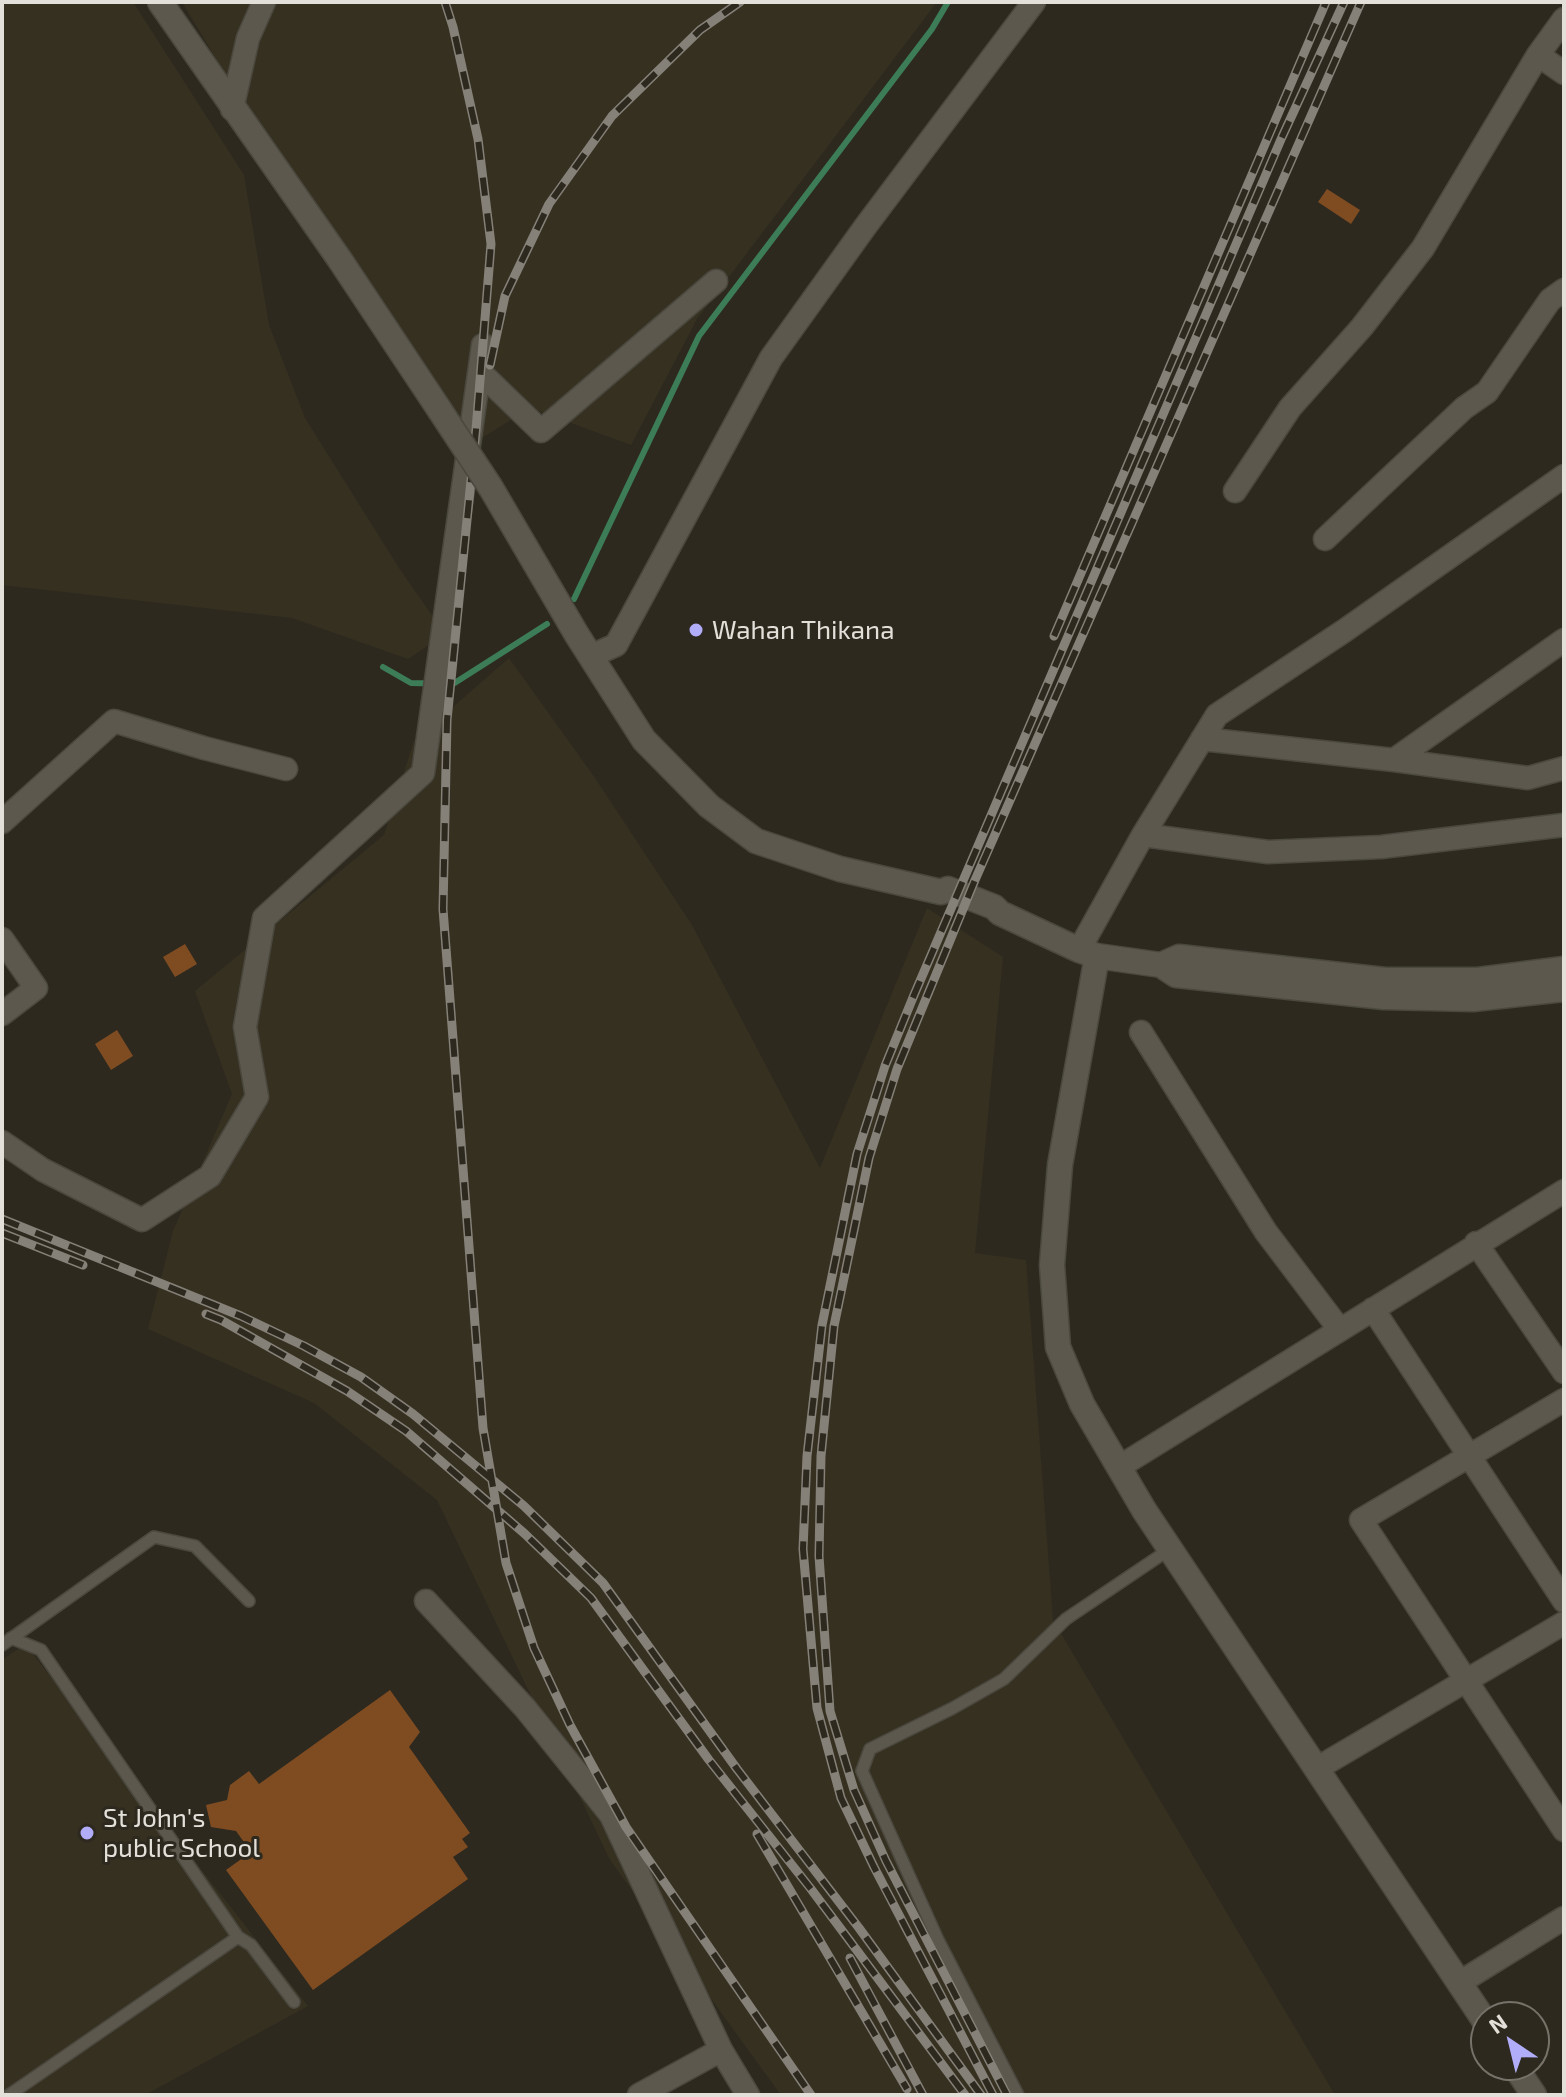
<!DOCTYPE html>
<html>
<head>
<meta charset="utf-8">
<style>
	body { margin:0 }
	#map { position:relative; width:1566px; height:2097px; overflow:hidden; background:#2d291f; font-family:"Exo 2",sans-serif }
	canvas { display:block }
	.frame { position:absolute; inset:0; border:4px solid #e3e0da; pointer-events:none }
	.north { position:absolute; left:1470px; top:2001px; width:80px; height:80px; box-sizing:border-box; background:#2d291f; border:2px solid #76726a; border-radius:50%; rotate:325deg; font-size:22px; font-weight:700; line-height:32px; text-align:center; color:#e3e0da }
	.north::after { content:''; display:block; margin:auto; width:28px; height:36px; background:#b2adf9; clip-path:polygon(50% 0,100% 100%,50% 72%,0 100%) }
</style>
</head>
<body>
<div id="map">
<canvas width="1566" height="2097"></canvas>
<div class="frame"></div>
<div class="north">N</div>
</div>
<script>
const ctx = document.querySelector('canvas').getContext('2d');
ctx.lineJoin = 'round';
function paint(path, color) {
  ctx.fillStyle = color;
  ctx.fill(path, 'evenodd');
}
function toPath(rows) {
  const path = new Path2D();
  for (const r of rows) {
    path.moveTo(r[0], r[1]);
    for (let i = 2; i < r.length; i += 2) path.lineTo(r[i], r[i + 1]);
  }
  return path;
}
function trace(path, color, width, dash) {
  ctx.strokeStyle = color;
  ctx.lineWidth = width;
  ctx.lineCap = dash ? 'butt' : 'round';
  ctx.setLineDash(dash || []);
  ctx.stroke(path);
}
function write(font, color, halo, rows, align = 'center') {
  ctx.font = font + ' "Exo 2",sans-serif';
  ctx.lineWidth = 6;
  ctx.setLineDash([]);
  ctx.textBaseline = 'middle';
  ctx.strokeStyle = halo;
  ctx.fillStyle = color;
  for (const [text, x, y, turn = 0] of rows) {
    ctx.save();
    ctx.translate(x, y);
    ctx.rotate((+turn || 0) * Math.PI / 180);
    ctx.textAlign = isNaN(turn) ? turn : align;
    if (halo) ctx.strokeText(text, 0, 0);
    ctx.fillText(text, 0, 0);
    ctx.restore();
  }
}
const built = toPath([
	[2,2,133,2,244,175,269,325,305,418,399,568,445,634,408,659,292,618,2,585],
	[182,2,937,2,697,319,631,445,530,408,477,441,221,67],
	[509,658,595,778,692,925,820,1168,927,908,1003,957,975,1253,1026,1260,1053,1620,1335,2095,781,2095,610,1860,437,1500,314,1403,148,1329,173,1231,232,1094,195,991,384,835,414,741],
	[25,1644,308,2006,145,2095,2,2095,2,1660]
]);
const stream = toPath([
	[574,599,699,336,932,29,948,2],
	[383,667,411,683,453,684,547,624]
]);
const building = toPath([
	[1327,189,1360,210,1351,224,1318,202],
	[185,944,197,964,175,977,163,957],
	[117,1030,133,1056,111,1070,95,1044],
	[390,1690,420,1732,409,1747,470,1833,462,1839,468,1847,453,1857,468,1879,313,1990,226,1870,251,1852,236,1831,211,1827,206,1805,227,1800,230,1785,249,1771,259,1784]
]);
const lane = toPath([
	[11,1638,41,1650,238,1937,251,1945,294,2002],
	[2,1645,154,1537,195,1546,249,1601],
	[9,2095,238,1937],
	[1018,2095,938,1940,862,1771,870,1749,953,1708,1004,1679,1066,1619,1170,1549]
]);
const street = toPath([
	[1538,55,1564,73],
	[232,109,248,38,264,2],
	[480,372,541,431,716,281],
	[1235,491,1290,408,1362,327,1423,248,1538,55,1564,19],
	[1325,539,1464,408,1487,392,1550,300,1564,290],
	[591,656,616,645,771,358,865,227,1034,2],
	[1202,739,1394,760,1564,640],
	[1394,760,1528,778,1564,768],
	[2,822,114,721,204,748,286,769],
	[1143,835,1268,852,1381,847,1564,825],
	[2,939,36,988,2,1014],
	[1079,950,1143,835,1217,715,1344,631,1564,476],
	[1141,1032,1266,1232,1340,1330],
	[2,1142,43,1170,142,1220,210,1176,257,1097,245,1027,264,918,423,773,483,345],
	[1476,1243,1564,1372],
	[1373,1309,1564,1601],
	[1564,1400,1361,1520,1564,1830],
	[1119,1467,1564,1191],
	[426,1601,525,1708,611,1815,721,2050,639,2095],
	[1316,1769,1564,1623],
	[1459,1983,1564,1918],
	[721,2050,748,2095]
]);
const secondary = toPath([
	[160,2,340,260,439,409],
	[491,488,577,635,644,740,709,806,756,841,840,869,941,892,948,889,994,907,1000,913,1079,950,1097,956,1161,965,1176,975,1384,997,1473,999,1564,989],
	[1097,956,1060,1165,1052,1265,1058,1347,1082,1404,1144,1510,1486,2023],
	[1161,965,1179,957,1385,980,1478,980,1564,969],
	[1514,2065,1534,2095]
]);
const rail = toPath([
	[445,2,453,27,478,139,491,244,476,430,447,720,443,909,483,1428,506,1563,534,1648,570,1725,626,1827,811,2095],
	[490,365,505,296,549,204,612,116,700,30,740,2],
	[1054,636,1326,2],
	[2,1219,241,1316,304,1346,361,1377,413,1414,524,1506,603,1583,737,1769,859,1928,981,2095],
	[2,1233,83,1265],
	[206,1314,221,1320,347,1391,406,1431,525,1534,591,1598,709,1760,811,1889,965,2095],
	[757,1834,907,2089],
	[850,1958,923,2095],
	[993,2095,874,1867,841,1798,817,1708,803,1549,807,1456,822,1325,857,1154,885,1066,914,995,1282,137,1344,2],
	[1007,2095,886,1861,854,1790,830,1711,819,1556,821,1456,834,1326,869,1158,897,1069,975,880,1361,2]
]);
const secondaryBridge = toPath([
	[439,409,491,488]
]);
const markers = [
	[696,630,8,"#b2adf9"],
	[87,1833,8,"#b2adf9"]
];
const poiNames = [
	["Wahan Thikana",712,630],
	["St John's",103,1818],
	["public School",103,1848]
];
paint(built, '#363020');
trace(stream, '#3c7c57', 6);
paint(building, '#7f4c22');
trace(lane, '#4b483f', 14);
trace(street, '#4b483f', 25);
trace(secondary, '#4b483f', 27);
trace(lane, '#5c584d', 11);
trace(street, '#5c584d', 22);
trace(secondary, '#5c584d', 24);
trace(rail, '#858179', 9);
trace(rail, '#2d291f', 6, [18]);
trace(secondaryBridge, '#4b483f', 27, []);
trace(secondaryBridge, '#5c584d', 24);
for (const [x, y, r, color] of markers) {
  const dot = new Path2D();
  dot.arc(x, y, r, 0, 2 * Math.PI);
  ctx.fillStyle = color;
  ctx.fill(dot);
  trace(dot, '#2d291f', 3);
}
write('26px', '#e3e0da', '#2d291f', poiNames, 'left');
</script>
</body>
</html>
